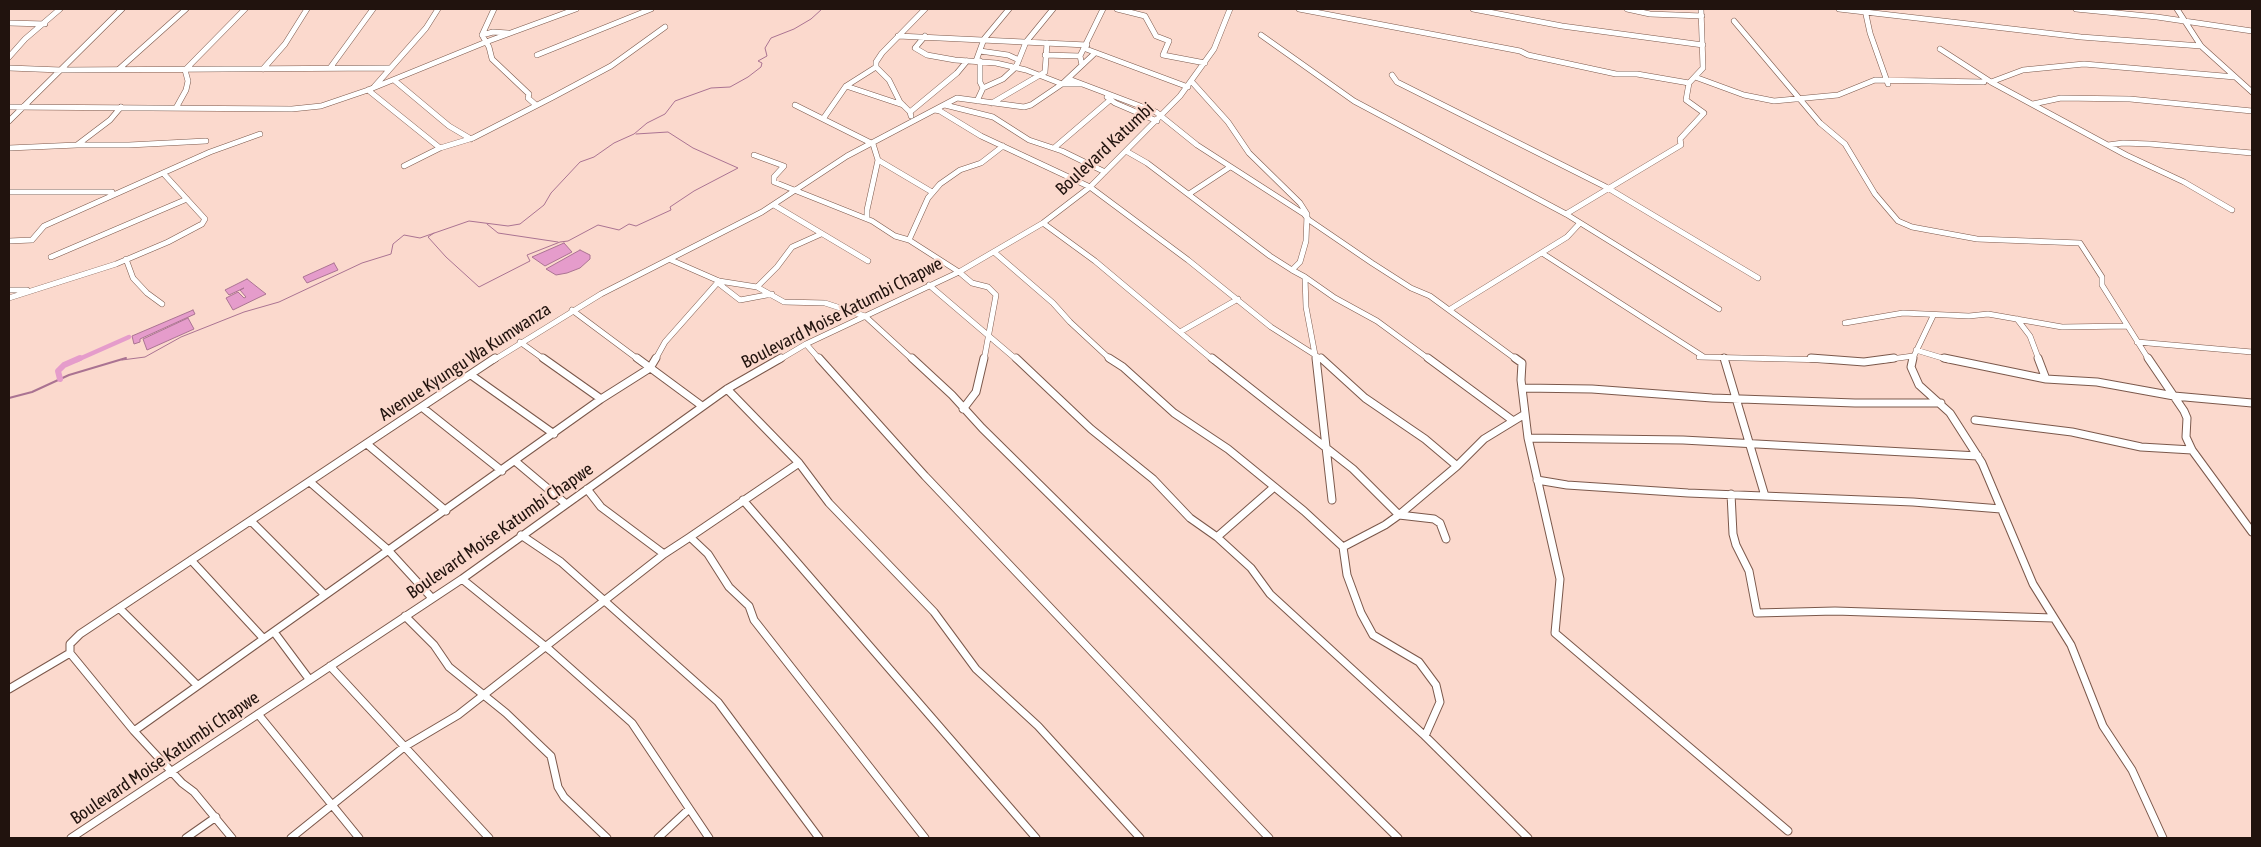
<!DOCTYPE html>
<html>
<head>
<meta charset="utf-8">
<style>
	body { margin:0 }
	#map { position:relative; width:2261px; height:847px; overflow:hidden; background:#fbd9cd; font-family:"Asap Condensed",sans-serif }
	canvas { display:block }
	.frame { position:absolute; inset:0; border:10px solid #21130e; pointer-events:none }
</style>
</head>
<body>
<div id="map">
<canvas width="2261" height="847"></canvas>
<div class="frame"></div>
</div>
<script>
const ctx = document.querySelector('canvas').getContext('2d');
ctx.lineJoin = 'round';
function paint(path, color) {
  ctx.fillStyle = color;
  ctx.fill(path, 'evenodd');
}
function toPath(rows) {
  const path = new Path2D();
  for (const r of rows) {
    path.moveTo(r[0], r[1]);
    for (let i = 2; i < r.length; i += 2) path.lineTo(r[i], r[i + 1]);
  }
  return path;
}
function trace(path, color, width, dash) {
  ctx.strokeStyle = color;
  ctx.lineWidth = width;
  ctx.lineCap = dash ? 'butt' : 'round';
  ctx.setLineDash(dash || []);
  ctx.stroke(path);
}
function write(font, color, halo, rows, align = 'center') {
  ctx.font = font + ' "Asap Condensed",sans-serif';
  ctx.lineWidth = 4.5;
  ctx.setLineDash([]);
  ctx.textBaseline = 'middle';
  ctx.strokeStyle = halo;
  ctx.fillStyle = color;
  for (const [text, x, y, turn = 0] of rows) {
    ctx.save();
    ctx.translate(x, y);
    ctx.rotate((+turn || 0) * Math.PI / 180);
    ctx.textAlign = isNaN(turn) ? turn : align;
    if (halo) ctx.strokeText(text, 0, 0);
    ctx.fillText(text, 0, 0);
    ctx.restore();
  }
}
const water = toPath([
	[564,243,572,252,545,266,532,257,564,243],
	[580,250,590,255,590,259,580,268,567,273,556,275,546,269,580,250],
	[334,263,338,270,307,283,303,277,334,263],
	[247,279,266,294,233,310,226,298,238,292,244,298,246,297,240,290,244,288,229,295,225,290,247,279],
	[193,310,195,314,140,339,140,342,134,344,132,336,193,310],
	[188,318,194,329,147,350,143,339,188,318]
]);
const streamFar1 = toPath([
	[487,224,498,233,558,242],
	[434,233,428,237,446,257,479,287,530,261,527,255,560,242,568,241,598,225,619,230,629,224,636,226,671,210,670,207,694,191,738,168,693,148,668,132,636,134],
	[122,360,145,357,181,337,244,312,279,302,362,263,391,254,393,244,404,235,420,238,469,221,508,226,520,224,544,205,551,193,580,162,594,157,614,143,634,134,647,123,665,114,675,101,711,88,730,87,748,77,761,67,762,63,758,61,767,56,765,48,771,38,794,29,811,19,822,9]
]);
const stream = toPath([
	[9,398,32,392,69,375,126,358]
]);
const canalFar1 = toPath([
	[77,360,129,337]
]);
const canal = toPath([
	[60,379,58,371,64,365,80,358]
]);
const minorFar1 = toPath([
	[494,9,482,35,489,47,492,59,529,94,528,98,536,105],
	[1117,9,1145,16,1156,36,1169,41,1163,55,1205,63],
	[1299,9,1520,51,1528,55,1616,74,1637,74,1689,83],
	[1473,9,1562,26,1703,45],
	[1627,9,1650,14,1702,16],
	[1839,9,2081,37,2201,46],
	[2076,9,2157,17,2252,31],
	[2177,9,2201,46,2252,92],
	[1865,10,1870,33,1888,84],
	[1734,21,1820,123,1845,144,1875,194,1898,221,1912,227,1977,239,2080,243,2102,277,2102,285,2149,360],
	[9,23,45,24],
	[482,35,493,32,508,33],
	[1261,35,1354,101,1566,214,1719,309],
	[898,36,1087,45],
	[925,36,915,48,927,55,955,60,996,63,1026,70,1062,84,1095,53],
	[1086,49,1188,87],
	[1940,49,1991,82,2126,155,2184,182,2232,210],
	[980,51,1008,55,1019,60],
	[537,55,651,9],
	[1045,55,1080,56],
	[9,57,25,39,60,9],
	[976,61,984,39,1009,9],
	[980,61,980,82,983,88],
	[1082,65,1080,56,1103,9],
	[876,67,876,62,882,53,925,9],
	[876,67,889,80,900,102,910,112,911,116],
	[9,68,61,70,389,68],
	[330,68,373,9],
	[119,69,186,9],
	[263,69,285,44,307,9],
	[1392,75,1397,82,1606,187,1758,278],
	[1695,77,1744,95,1774,101,1838,95,1875,80,1984,82],
	[1069,79,1156,112,1197,145,1304,214,1309,220,1372,263,1411,288,1430,296,1517,360],
	[394,80,449,126,471,139],
	[1192,82,1228,122,1249,153,1300,203,1307,214,1306,241,1300,262,1292,270,1305,277,1306,307,1316,360],
	[1991,82,2023,70,2084,64,2235,77],
	[846,86,903,105],
	[374,87,426,28,438,9],
	[368,90,440,148],
	[1107,97,1115,103,1157,121],
	[977,101,983,88,1003,79,1016,67,1026,42,1053,9],
	[992,103,1045,72,1047,43],
	[2033,104,2061,98,2130,99,2252,111],
	[795,105,873,144,878,160,867,210,867,219],
	[945,105,993,117,1029,140,1062,151,1105,172],
	[9,107,292,109,321,106,368,90,486,42,576,9],
	[176,108,186,90,188,81,185,70,245,9],
	[935,110,940,111,981,136,1090,187,1188,260,1271,327,1323,360],
	[910,112,957,73,967,61],
	[823,119,846,86,876,67],
	[9,121,122,9],
	[77,145,129,145,206,141],
	[2108,145,2123,143,2150,144,2252,153],
	[9,148,77,145,110,120,121,107],
	[1054,148,1110,100],
	[1126,151,1147,163,1270,256,1292,270],
	[754,155,784,166,774,177,774,182,872,221,895,236,909,240,959,272,972,283,988,287,996,295,984,360],
	[878,160,932,192],
	[404,166,440,148,473,138,553,97,611,66,665,27],
	[9,192,112,192],
	[1189,194,1230,167],
	[774,205,868,261],
	[1566,214,1681,145,1680,139,1704,113,1686,100,1689,83,1703,68,1701,9],
	[1043,223,1095,261,1213,360],
	[909,240,928,198,940,184,960,170,981,163,1003,146],
	[9,241,32,240,44,226,210,152,260,134],
	[994,252,1053,303,1070,322,1111,360],
	[1542,253,1704,357],
	[51,257,187,199],
	[126,259,133,278,147,293,162,304],
	[671,260,719,281,757,287,784,302,825,303,865,316,913,360],
	[1305,277,1335,298,1377,321,1430,360],
	[718,283,740,300,772,294],
	[929,285,1017,360],
	[757,287,777,267,792,247,821,234],
	[9,290,27,290],
	[9,298,116,264,168,242,202,224,205,219,163,173],
	[572,310,639,360],
	[1449,310,1567,237,1580,223],
	[2017,319,2030,336,2039,360],
	[1845,323,1903,313,1969,316,1988,314,2062,327,2127,326],
	[1180,332,1238,299],
	[520,342,545,360],
	[2137,342,2252,352],
	[806,344,820,360],
	[1916,350,1949,360],
	[1699,357,1829,360],
	[1724,357,1725,360],
	[494,360,601,294,762,212,847,156,957,98,1024,107,1031,105,1062,84,1082,84],
	[655,360,665,342,719,281],
	[779,360,806,344,959,272,1043,223,1090,187,1180,96,1214,49,1230,9],
	[1884,360,1913,356],
	[1912,360,1933,316]
]);
const minor = toPath([
	[543,358,601,399],
	[637,358,702,406],
	[819,358,925,476,1269,838],
	[912,358,952,395,982,428,1398,838],
	[1016,358,1091,429,1153,479,1190,518,1217,537,1251,568,1270,594,1425,736,1528,838],
	[1109,358,1123,367,1174,413,1228,449,1304,511,1343,547,1347,575,1361,613,1373,635,1419,662,1436,685,1440,702,1425,736],
	[1212,358,1353,469,1399,515,1434,519,1440,523,1446,539],
	[1316,358,1332,500],
	[1321,358,1365,398,1425,439,1457,466],
	[1428,358,1512,420],
	[1515,358,1522,363,1521,380,1528,438,1560,579,1555,633,1788,831],
	[1724,358,1765,496],
	[1811,358,1864,362,1894,358],
	[1913,358,1911,367,1919,385,1950,413,1982,463,2033,584,2071,645,2103,726,2132,770,2163,838],
	[1944,358,2046,379,2097,382,2174,396,2252,403],
	[2038,358,2046,379],
	[2148,358,2184,411,2187,418,2186,437,2192,450,2252,532],
	[471,375,554,434],
	[1523,388,1592,389,1712,398,1855,403,1941,403],
	[727,389,799,463,829,503,934,612,976,669,1038,726,1140,838],
	[423,408,502,471],
	[963,409,976,392,984,358],
	[1975,420,2072,432,2141,447,2192,450],
	[1528,438,1683,440,1978,456],
	[367,444,446,511],
	[515,461,566,504],
	[1537,480,1567,485,1688,493,1913,502,2001,509],
	[310,482,388,550,431,597],
	[587,489,601,507,664,554,690,537,708,554,729,587,749,606,754,620,925,838],
	[1731,494,1733,534,1736,545,1749,571,1757,613,1835,611,2053,618],
	[743,500,1036,838],
	[251,521,325,595],
	[521,535,561,562,718,702,819,838],
	[690,537,799,463],
	[1217,537,1273,488],
	[1343,547,1385,525,1399,515,1457,466,1484,439,1525,414],
	[191,560,263,638],
	[462,579,551,651,632,723,709,838],
	[119,608,196,684],
	[405,616,434,645,449,667,506,713,551,756,558,787,564,797,607,838],
	[274,632,309,679],
	[330,666,489,838],
	[9,689,70,653],
	[258,714,359,838],
	[134,731,601,399,650,368,656,358],
	[71,838,462,579,727,389,781,358],
	[186,838,216,817],
	[232,838,194,792,182,783,134,731,70,653,70,644,80,634,495,358],
	[291,838,404,747,458,715,664,554],
	[658,838,689,809]
]);
const streetNames = [
	["Boulevard Katumbi",1105,149,-43],
	["Boulevard Moise Katumbi Chapwe",842,313,-27],
	["Avenue Kyungu Wa Kumwanza",465,362,-33],
	["Boulevard Moise Katumbi Chapwe",500,531,-35],
	["Boulevard Moise Katumbi Chapwe",165,758,-34]
];
paint(water, '#e59ccb');
trace(water, '#aa7392', 1);
trace(streamFar1, '#aa7392', 1);
trace(stream, '#aa7392', 2);
trace(canalFar1, '#e59ccb', 4.5);
trace(canal, '#e59ccb', 6);
trace(minorFar1, '#7b584b', 6);
trace(minor, '#7b584b', 9);
trace(minorFar1, '#fff', 5);
trace(minor, '#fff', 7);
write('18px', '#21130e', '#fbd9cd', streetNames);
</script>
</body>
</html>
